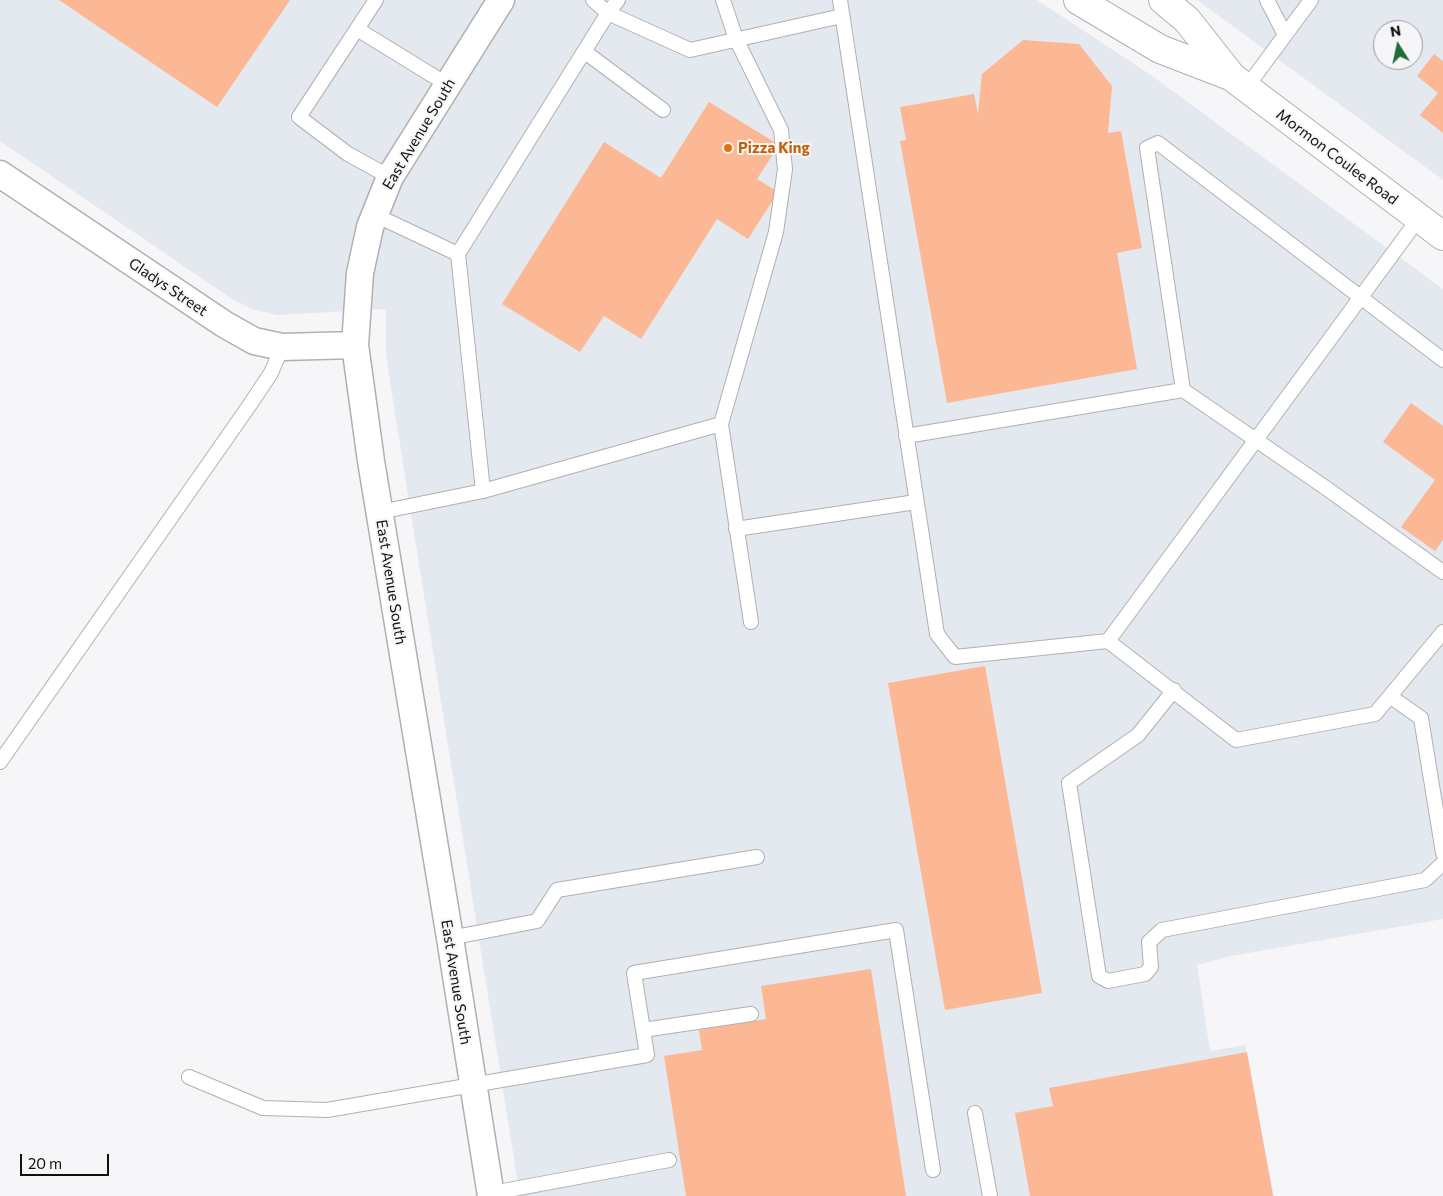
<!DOCTYPE html>
<html>
<head>
<meta charset="utf-8">
<style>
	body { margin:0 }
	#map { position:relative; width:1443px; height:1196px; overflow:hidden; background:#f6f6f8; font-family:Commissioner,sans-serif }
	canvas { display:block }
	.north { position:absolute; left:1373px; top:20px; width:50px; height:50px; box-sizing:border-box; background:#f6f6f8; border:1px solid #9a9a9b; border-radius:50%; rotate:350deg; font-size:14px; font-weight:700; line-height:20px; text-align:center; color:#0f1010 }
	.north::after { content:''; display:block; margin:auto; width:18px; height:22px; background:#216b39; clip-path:polygon(50% 0,100% 100%,50% 72%,0 100%) }
	.scale { position:absolute; left:20px; top:1154px; width:89px; height:22px; box-sizing:border-box; border:2px solid #0f1010; border-top:0; padding-left:6px; font-size:15px; line-height:18px; white-space:nowrap; color:#0f1010; -webkit-text-stroke:4px #f6f6f8; paint-order:stroke }
</style>
</head>
<body>
<div id="map">
<canvas width="1443" height="1196"></canvas>
<div class="north">N</div>
<div class="scale">20 m</div>
</div>
<script>
const ctx = document.querySelector('canvas').getContext('2d');
ctx.lineJoin = 'round';
function paint(path, color) {
  ctx.fillStyle = color;
  ctx.fill(path, 'evenodd');
}
function toPath(rows) {
  const path = new Path2D();
  for (const r of rows) {
    path.moveTo(r[0], r[1]);
    for (let i = 2; i < r.length; i += 2) path.lineTo(r[i], r[i + 1]);
  }
  return path;
}
function trace(path, color, width, dash) {
  ctx.strokeStyle = color;
  ctx.lineWidth = width;
  ctx.lineCap = dash ? 'butt' : 'round';
  ctx.setLineDash(dash || []);
  ctx.stroke(path);
}
function write(font, color, halo, rows, align = 'center') {
  ctx.font = font + ' Commissioner,sans-serif';
  ctx.lineWidth = 4;
  ctx.setLineDash([]);
  ctx.textBaseline = 'middle';
  ctx.strokeStyle = halo;
  ctx.fillStyle = color;
  for (const [text, x, y, turn = 0] of rows) {
    ctx.save();
    ctx.translate(x, y);
    ctx.rotate((+turn || 0) * Math.PI / 180);
    ctx.textAlign = isNaN(turn) ? turn : align;
    if (halo) ctx.strokeText(text, 0, 0);
    ctx.fillText(text, 0, 0);
    ctx.restore();
  }
}
const built = toPath([
	[0,0,1037,0,1148,73,1443,289,1443,919,1231,956,1197,965,1210,1051,1245,1045,1274,1196,520,1196,393,401,386,354,386,309,277,315,252,309,232,299,0,141],
	[1197,0,1443,0,1443,180],
	[1383,30,1413,30,1413,60,1383,60]
]);
const building = toPath([
	[59,0,290,0,217,107],
	[1023,40,1079,44,1112,86,1108,133,1121,131,1142,248,1117,253,1137,369,947,403,900,141,906,140,900,107,974,94,978,114,982,74],
	[1434,54,1443,61,1443,133,1420,115,1438,93,1417,76],
	[709,102,779,145,757,179,778,192,748,239,717,219,641,339,604,316,580,352,502,304,604,142,661,178],
	[1411,403,1443,426,1443,540,1435,551,1401,527,1435,480,1383,442],
	[985,666,1042,993,945,1010,888,683],
	[871,969,906,1196,686,1196,664,1056,702,1050,699,1030,766,1019,761,986],
	[1247,1052,1273,1196,1030,1196,1015,1113,1053,1106,1049,1088]
]);
const lane = toPath([
	[376,0,299,117,348,154,390,177],
	[618,0,608,13,690,50,842,16],
	[840,0,937,634,955,657,1108,641,1419,218],
	[1267,0,1285,35],
	[357,29,448,85],
	[585,52,663,110],
	[1246,88,1311,0],
	[375,215,458,254,608,13,593,0],
	[1443,360,1158,143,1147,148,1183,390,1326,488,1443,572],
	[721,424,776,232,785,169,781,130,736,39,723,0],
	[906,436,1183,390],
	[483,491,721,424,751,622],
	[380,512,483,491,458,254],
	[736,529,916,502],
	[1108,641,1236,740,1375,714,1443,632],
	[1174,690,1138,735,1069,783,1099,976,1108,981,1145,974,1151,967,1149,942,1162,930,1425,880,1443,863],
	[1391,697,1421,718,1443,853],
	[0,762,249,406,271,373,282,347],
	[450,938,537,921,557,890,757,857],
	[643,1030,751,1014],
	[189,1077,263,1108,327,1110,647,1055,634,973,896,930,933,1170],
	[975,1113,990,1196],
	[487,1194,669,1160]
]);
const street = toPath([
	[0,174,224,324,254,341,282,347,355,345],
	[491,1196,450,938,371,461,355,345,360,273,370,227,390,177,501,0]
]);
const highway = toPath([
	[1078,0,1160,49,1230,76],
	[1163,0,1187,20,1232,77,1443,236]
]);
const markers = [
	[728,148,5,"#e8710a"]
];
const streetNames = [
	["East Avenue South",419,134,-59],
	["Mormon Coulee Road",1337,157,37],
	["Gladys Street",168,287,34],
	["East Avenue South",391,582,81],
	["East Avenue South",456,982,81]
];
const foodNames = [
	["Pizza King",738,148]
];
paint(built, '#e4e8ef');
paint(building, '#fcb795');
trace(lane, '#afb0b1', 16);
trace(street, '#afb0b1', 29);
trace(highway, '#afb0b1', 30);
trace(lane, '#fff', 14);
trace(street, '#fff', 26);
trace(highway, '#fff', 28);
for (const [x, y, r, color] of markers) {
  const dot = new Path2D();
  dot.arc(x, y, r, 0, 2 * Math.PI);
  ctx.fillStyle = color;
  ctx.fill(dot);
  trace(dot, '#f6f6f8', 2);
}
write('15px', '#0f1010', '#f6f6f8', streetNames);
write('bold 15px', '#c56008', '#f6f6f8', foodNames, 'left');
</script>
</body>
</html>
